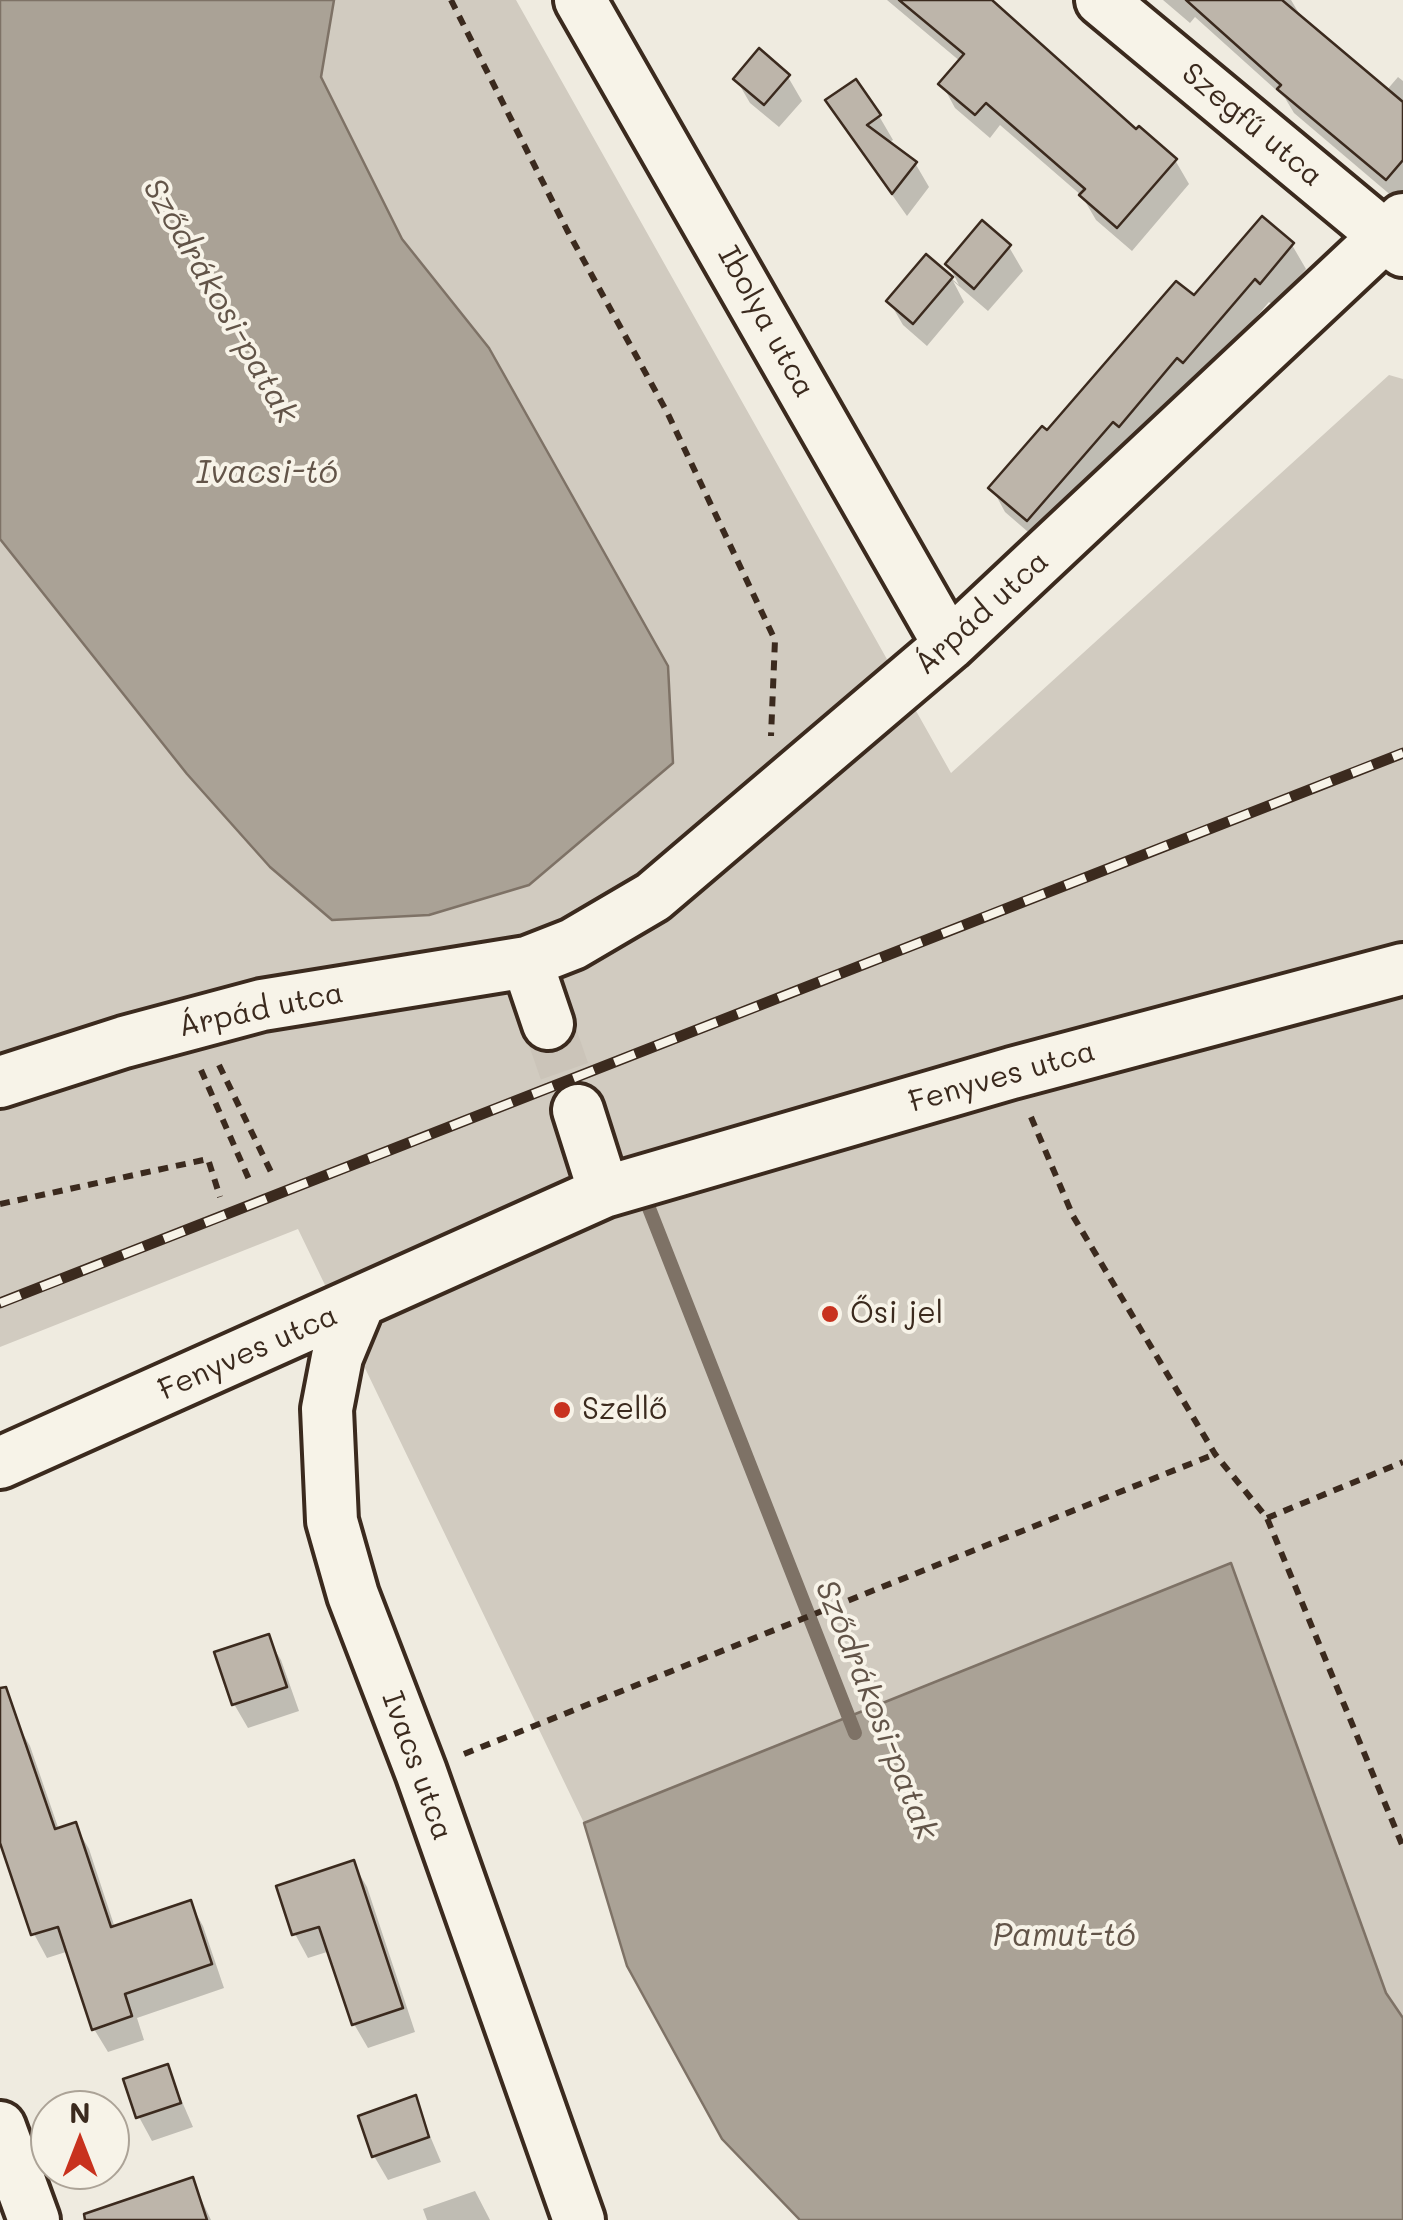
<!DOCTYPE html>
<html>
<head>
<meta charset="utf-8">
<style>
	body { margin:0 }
	#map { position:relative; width:1403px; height:2220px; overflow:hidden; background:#efebe0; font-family:Mali,sans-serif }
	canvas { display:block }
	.north { position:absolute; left:30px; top:2090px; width:100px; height:100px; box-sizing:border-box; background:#f7f3e8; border:2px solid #aca397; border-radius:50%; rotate:0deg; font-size:28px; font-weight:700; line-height:40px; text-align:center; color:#3b2a1e }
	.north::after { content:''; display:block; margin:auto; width:35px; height:45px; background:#c8321e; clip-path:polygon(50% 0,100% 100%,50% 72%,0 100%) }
</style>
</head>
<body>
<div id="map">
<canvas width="1403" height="2220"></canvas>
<div class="north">N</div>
</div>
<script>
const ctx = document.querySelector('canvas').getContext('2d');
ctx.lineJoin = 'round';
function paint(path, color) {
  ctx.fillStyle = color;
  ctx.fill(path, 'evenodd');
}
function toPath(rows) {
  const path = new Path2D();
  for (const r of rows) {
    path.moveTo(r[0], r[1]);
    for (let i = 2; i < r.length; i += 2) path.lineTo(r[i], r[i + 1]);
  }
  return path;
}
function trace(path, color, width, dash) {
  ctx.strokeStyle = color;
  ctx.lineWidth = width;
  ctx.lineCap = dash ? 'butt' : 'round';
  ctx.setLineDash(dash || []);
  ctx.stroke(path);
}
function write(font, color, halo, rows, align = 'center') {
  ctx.font = font + ' Mali,sans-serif';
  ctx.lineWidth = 8;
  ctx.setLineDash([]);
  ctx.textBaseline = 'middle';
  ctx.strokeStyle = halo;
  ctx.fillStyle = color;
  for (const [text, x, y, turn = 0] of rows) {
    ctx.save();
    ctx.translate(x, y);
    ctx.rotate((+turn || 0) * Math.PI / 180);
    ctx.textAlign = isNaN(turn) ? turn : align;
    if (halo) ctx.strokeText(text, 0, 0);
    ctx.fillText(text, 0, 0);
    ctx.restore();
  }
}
const green = toPath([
	[334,0,516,0,951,773,1389,375,1403,379,1403,2018,1386,1993,1231,1564,584,1823,298,1229,0,1347,0,539,187,774,270,867,668,666,489,348,402,239,321,77]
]);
const water = toPath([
	[0,0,334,0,321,77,402,239,489,348,668,666,673,763,529,885,429,915,332,920,270,867,187,774,0,539,0,0],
	[1231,1563,1386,1993,1403,2018,1403,2220,800,2220,722,2139,627,1966,584,1823,1231,1563]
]);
const shadow = toPath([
	[887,0,989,0,1036,45,1175,160,1189,184,1132,251,1096,220,1082,196,1000,125,990,138,955,108,942,84,961,62],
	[1163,0,1291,0,1303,20,1386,91,1398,77,1403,81,1403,200,1400,203,1294,113,1285,98,1195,17,1190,23],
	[788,77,802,101,779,127,750,103,736,79],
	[879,116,893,140,888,143,915,163,929,187,907,216,842,124],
	[1292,245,1306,269,1274,306,1269,302,1198,385,1192,380,1133,449,1042,544,1005,512,992,488,1047,433,1194,299],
	[1009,247,1023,271,988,311,953,281,964,302,927,346,903,325,889,301,926,257,959,285,948,264],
	[267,1637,281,1660,299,1711,248,1728,234,1704],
	[16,1722,30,1746,59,1830,75,1825,89,1849,115,1928,190,1903,203,1926,224,1988,137,2018,144,2040,108,2052,94,2029,69,1951,47,1958,34,1934,0,1831,0,1728],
	[353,1863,367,1887,415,2032,368,2048,354,2024,330,1951,308,1958,295,1934,279,1888],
	[167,2067,193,2127,152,2141,139,2117],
	[414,2098,441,2162,388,2180,374,2156],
	[192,2180,211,2220,144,2220],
	[475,2191,490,2220,427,2220,423,2209]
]);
const stream = toPath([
	[645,1198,855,1733]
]);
const building = toPath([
	[899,0,992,0,1136,129,1139,126,1177,159,1117,228,1079,195,1085,189,986,103,975,115,938,84,964,54,899,0],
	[1186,0,1282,0,1403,102,1403,160,1386,180,1277,89,1281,85,1186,0],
	[759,48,790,75,764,105,733,79,759,48],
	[856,79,881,115,867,125,917,162,892,194,825,100,856,79],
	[1262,216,1294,243,1260,284,1255,279,1183,363,1177,358,1119,427,1113,422,1027,521,988,488,1042,426,1047,430,1176,281,1194,295,1262,216],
	[982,220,1011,245,974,289,945,264,982,220],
	[926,254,953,277,913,324,886,301,926,254],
	[269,1634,287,1687,232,1705,214,1652,269,1634],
	[6,1687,55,1829,76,1822,111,1927,191,1900,212,1964,125,1994,132,2016,92,2030,58,1927,31,1935,0,1843,0,1688,6,1687],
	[354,1860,403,2008,352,2025,319,1927,292,1935,276,1886,354,1860],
	[168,2064,181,2103,136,2118,123,2079,168,2064],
	[416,2095,429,2137,372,2157,358,2116,416,2095],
	[193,2177,207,2220,85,2220,84,2214,193,2177]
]);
const minorTunnel = toPath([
	[548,1024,578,1110]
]);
const path = toPath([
	[451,0,567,230,667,412,775,640,771,736],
	[219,1065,273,1176],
	[201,1070,251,1184],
	[1031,1117,1073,1216,1215,1454,1267,1518,1403,1847],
	[0,1204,208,1159,220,1197],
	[1267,1518,1403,1462],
	[464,1754,1215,1454]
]);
const minor = toPath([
	[580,0,949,645],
	[1101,0,1403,251],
	[527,962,548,1024],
	[0,1082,124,1042,262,1005,527,962,573,944,653,897,949,645,1403,219],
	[578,1110,604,1192],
	[359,1304,337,1357,327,1409,332,1521,353,1595,421,1772,579,2220],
	[0,1463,604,1192,1012,1073,1403,969],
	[0,2127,34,2220]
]);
const rail = toPath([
	[0,1303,1403,753]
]);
const markers = [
	[830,1314,10,"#c8321e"],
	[562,1410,10,"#c8321e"]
];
const streetNames = [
	["Szegfű utca",1252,125,40],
	["Ibolya utca",766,322,61],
	["Árpád utca",982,613,-42],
	["Árpád utca",261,1010,-12],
	["Fenyves utca",1002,1077,-16],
	["Fenyves utca",248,1353,-24],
	["Ivacs utca",417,1766,70]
];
const poiNames = [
	["Ősi jel",850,1314],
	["Szellő",582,1410]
];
const waterNames = [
	["Sződrákosi-patak",220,301,60],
	["Ivacsi-tó",267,473],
	["Sződrákosi-patak",876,1710,68],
	["Pamut-tó",1064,1936]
];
paint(green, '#d1cbc0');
paint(water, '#aaa296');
trace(water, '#7e7266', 2.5);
paint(shadow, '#0003');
trace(stream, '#7e7266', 14);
paint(building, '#bdb5aa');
trace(building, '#3b2a1e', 2.5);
trace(minorTunnel, '#cbc4b9', 50, [50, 25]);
trace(minor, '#3b2a1e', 58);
trace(path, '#3b2a1e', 6, [10, 8]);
trace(minor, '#f7f3e8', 50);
trace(rail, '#3b2a1e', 11);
trace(rail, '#f7f3e8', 8, [22]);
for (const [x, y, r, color] of markers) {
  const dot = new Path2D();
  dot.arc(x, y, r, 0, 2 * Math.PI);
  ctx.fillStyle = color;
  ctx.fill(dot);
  trace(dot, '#f7f3e8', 4);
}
write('30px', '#3b2a1e', '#f7f3e8', streetNames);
write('30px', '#3b2a1e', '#f7f3e8', poiNames, 'left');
write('italic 32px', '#625448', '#f7f3e8', waterNames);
</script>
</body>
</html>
